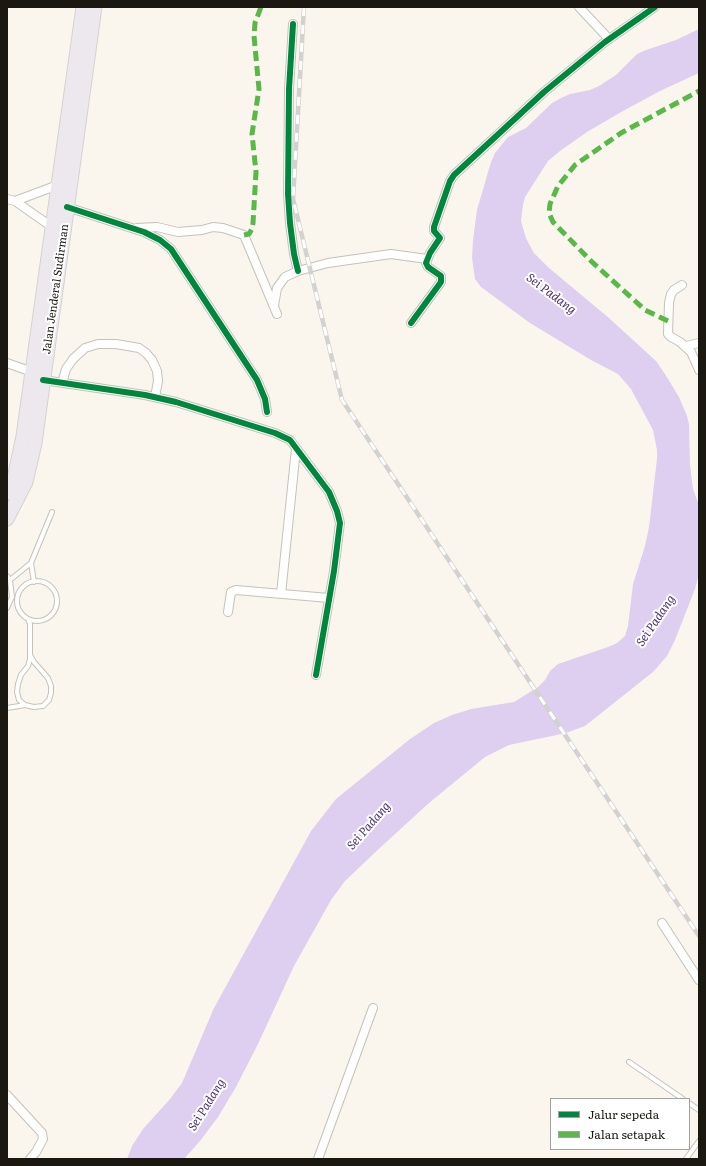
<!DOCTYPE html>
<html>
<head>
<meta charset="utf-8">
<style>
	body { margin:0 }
	#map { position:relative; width:706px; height:1166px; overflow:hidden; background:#faf6ee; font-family:Literata,serif }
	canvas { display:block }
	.frame { position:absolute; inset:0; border:8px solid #1a1811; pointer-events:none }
	.legend { position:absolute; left:550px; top:1098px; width:140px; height:52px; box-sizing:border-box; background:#fff; border:1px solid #a3a3a0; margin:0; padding:5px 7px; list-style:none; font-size:12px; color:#1a1811 }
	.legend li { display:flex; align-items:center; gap:8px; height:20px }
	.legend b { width:20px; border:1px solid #a3a3a0 }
</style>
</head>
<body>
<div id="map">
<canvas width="706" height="1166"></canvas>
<div class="frame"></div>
<ul class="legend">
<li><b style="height:5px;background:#00873e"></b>Jalur sepeda</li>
<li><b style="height:5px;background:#58b947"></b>Jalan setapak</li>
</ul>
</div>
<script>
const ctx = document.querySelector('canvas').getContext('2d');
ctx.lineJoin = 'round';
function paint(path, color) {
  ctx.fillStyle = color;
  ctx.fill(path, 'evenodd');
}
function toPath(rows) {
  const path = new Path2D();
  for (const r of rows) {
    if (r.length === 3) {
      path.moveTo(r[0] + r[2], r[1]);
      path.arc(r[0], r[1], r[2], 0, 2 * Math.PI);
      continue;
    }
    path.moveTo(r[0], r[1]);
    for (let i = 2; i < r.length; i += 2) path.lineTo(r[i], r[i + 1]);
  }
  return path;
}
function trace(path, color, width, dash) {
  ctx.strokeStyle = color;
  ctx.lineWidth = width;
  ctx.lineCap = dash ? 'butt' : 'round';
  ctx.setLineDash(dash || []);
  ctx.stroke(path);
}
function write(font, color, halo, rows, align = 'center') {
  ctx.font = font + ' Literata,serif';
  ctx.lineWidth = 4;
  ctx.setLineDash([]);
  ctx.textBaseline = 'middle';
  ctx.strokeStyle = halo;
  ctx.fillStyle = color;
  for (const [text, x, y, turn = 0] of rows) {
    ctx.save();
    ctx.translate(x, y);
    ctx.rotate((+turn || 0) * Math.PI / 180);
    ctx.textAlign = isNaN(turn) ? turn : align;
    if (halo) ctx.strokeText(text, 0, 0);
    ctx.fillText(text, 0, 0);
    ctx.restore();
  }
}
const water = toPath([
	[699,29,699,73,660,91,623,111,587,132,560,151,548,161,525,197,523,205,521,221,526,238,530,246,534,253,549,268,609,318,656,361,665,374,679,397,687,416,689,424,690,464,693,489,699,505,699,573,695,589,675,640,667,656,653,672,585,726,566,733,509,745,485,757,429,803,383,845,345,881,331,900,294,966,258,1044,236,1087,218,1117,200,1141,184,1159,127,1159,132,1146,143,1129,170,1099,182,1083,214,1008,311,831,336,799,410,739,434,723,452,715,471,709,514,702,538,687,545,680,550,671,558,664,608,647,617,643,625,636,628,626,633,584,645,546,649,527,657,459,657,450,653,430,631,389,618,374,591,360,530,323,481,287,475,279,472,258,473,240,477,210,491,162,495,153,508,137,526,128,552,103,561,98,570,94,590,90,599,86,616,75,637,54,646,50,676,40]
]);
const lane = toPath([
	[7,576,10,580,12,597,7,608],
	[10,580,31,563],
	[37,601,20],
	[34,582,31,563,52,512],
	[28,619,30,624,30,659,28,666,21,675,18,684,17,692,19,700,25,705,34,707,43,706,49,700,51,693,51,686,48,678,34,662,30,655],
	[7,708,25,705],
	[629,1062,683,1099],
	[689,1103,699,1110],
	[686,1159,699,1141]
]);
const street = toPath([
	[579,7,609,39],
	[293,24,289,89,288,194,290,223,294,254,298,271],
	[7,199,15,201,52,227,56,228],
	[15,201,58,185,61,185],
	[67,207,144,232,160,240,171,249,257,380,265,399,267,412],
	[137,228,157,227,178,232,202,230,213,227,223,228,244,235,277,314],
	[682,285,674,290,671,294,669,303,668,334,671,337,680,342,691,352,699,370],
	[274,306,277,288,285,277,298,271,328,263,391,254,427,259],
	[411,323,441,282,441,276,428,267,426,263,430,253,440,238,434,231,434,227,450,181,454,175,544,92,605,42,655,7],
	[686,346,699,343],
	[7,363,32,372],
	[43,380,145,395,176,402,275,433,290,440,329,492,337,511,340,523,334,571,316,675],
	[62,383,66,369,73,359,85,348,98,344,116,344,139,348,146,353,152,360,157,371,158,381,155,397],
	[281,594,296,449],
	[228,612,231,592,236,590,329,598],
	[662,923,699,980],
	[7,1095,42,1133,43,1139,36,1152,30,1159],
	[318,1159,373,1008]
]);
const primary = toPath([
	[7,493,15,474,23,436,83,7],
	[7,519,26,482,35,443,95,7]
]);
const rail = toPath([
	[304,7,293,199,342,400,699,936]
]);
const quiet = toPath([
	[244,235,249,234,252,229,253,223,256,172,252,134,259,89,254,36,255,23,261,7],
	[668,321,645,310,591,261,553,222,549,213,550,204,558,186,575,165,621,133,699,91]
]);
const cycleway = toPath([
	[293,24,289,89,288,194,290,223,294,254,298,271],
	[67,207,144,232,160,240,171,249,257,380,265,399,267,412],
	[411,323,441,282,441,276,428,267,426,263,430,253,440,238,434,231,434,227,450,181,454,175,544,92,605,42,655,7],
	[43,380,145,395,176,402,275,433,290,440,329,492,337,511,340,523,334,571,316,675]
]);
const streetNames = [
	["Jalan Jenderal Sudirman",56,289,-82]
];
const waterNames = [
	["Sei Padang",551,294,37],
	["Sei Padang",656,621,-56],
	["Sei Padang",369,826,-49],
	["Sei Padang",207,1105,-58]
];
paint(water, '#decff0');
trace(lane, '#c5c2bb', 6);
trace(street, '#c5c2bb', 10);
trace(primary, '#d4d2ce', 15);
trace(lane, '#fefefc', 4);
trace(street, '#fefefc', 8);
trace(primary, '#ece8ed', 13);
trace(rail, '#d3d2cf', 4.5);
trace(rail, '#fff', 3, [9]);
trace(quiet, '#58b947', 5, [10, 5]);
trace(cycleway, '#00873e', 6);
write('11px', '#1a1811', '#fff', streetNames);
write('italic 12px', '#4e326f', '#fff', waterNames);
</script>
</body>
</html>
